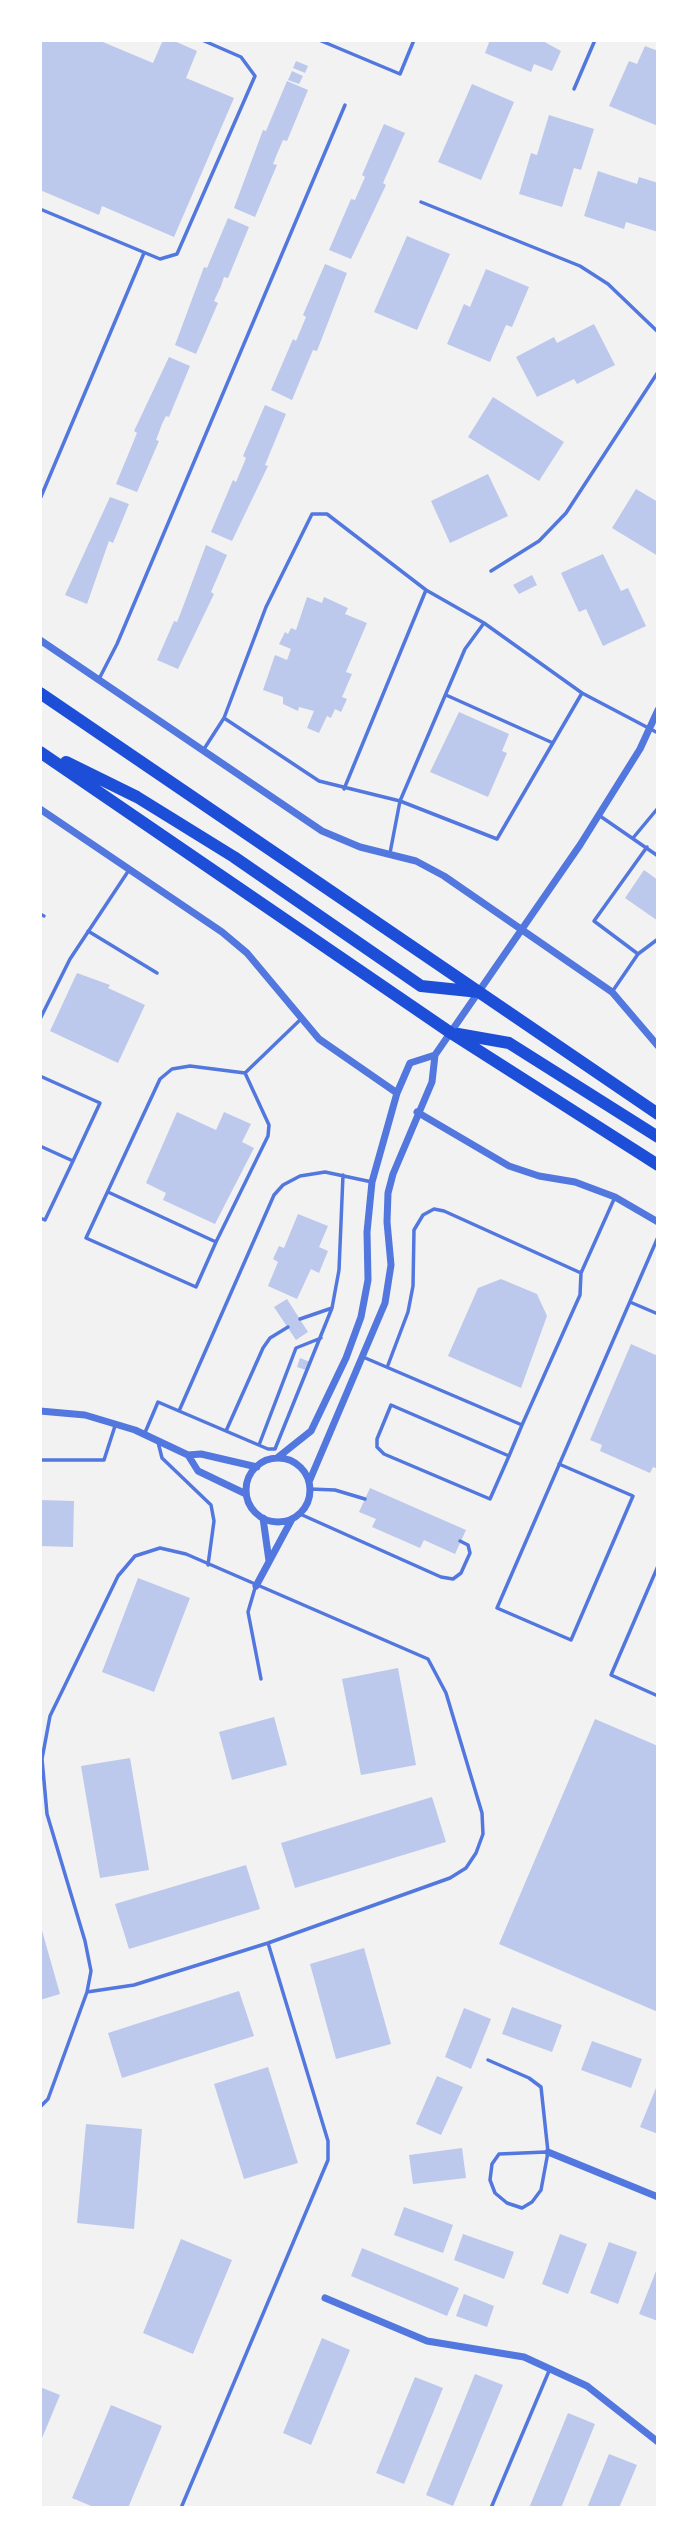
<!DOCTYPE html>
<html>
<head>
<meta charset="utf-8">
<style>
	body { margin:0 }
	#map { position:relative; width:698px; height:2548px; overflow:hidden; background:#f2f2f2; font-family:Commissioner,sans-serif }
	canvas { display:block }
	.frame { position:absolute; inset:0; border:42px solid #fff; pointer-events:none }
</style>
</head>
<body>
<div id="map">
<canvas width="698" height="2548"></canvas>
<div class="frame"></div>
</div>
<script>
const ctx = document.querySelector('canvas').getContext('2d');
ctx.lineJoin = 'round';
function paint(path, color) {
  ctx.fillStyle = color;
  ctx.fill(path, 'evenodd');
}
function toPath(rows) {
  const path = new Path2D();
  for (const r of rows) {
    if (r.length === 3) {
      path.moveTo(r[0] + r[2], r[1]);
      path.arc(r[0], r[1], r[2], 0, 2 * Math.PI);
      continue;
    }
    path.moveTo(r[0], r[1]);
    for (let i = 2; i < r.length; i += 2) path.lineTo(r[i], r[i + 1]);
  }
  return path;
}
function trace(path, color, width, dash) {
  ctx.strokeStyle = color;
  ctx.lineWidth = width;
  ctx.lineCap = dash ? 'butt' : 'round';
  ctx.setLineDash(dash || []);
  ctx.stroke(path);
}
const building = toPath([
	[40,40,98,40,153,63,163,40,172,40,197,51,186,78,234,98,174,237,102,206,99,215,40,190],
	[490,40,541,40,561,51,552,71,534,64,531,72,485,53],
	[645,46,658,51,658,126,609,106,629,61,637,64],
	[296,61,308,66,305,73,293,68],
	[292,71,303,76,299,84,288,80],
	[287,81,308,90,287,141,283,140,277,154,273,164,277,165,255,217,234,208,263,130,266,131],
	[472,84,514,102,481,180,438,162],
	[549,115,594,129,581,170,574,168,562,207,519,194,531,153,537,155],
	[384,124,405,133,383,183,386,185,351,259,329,250,351,199,355,200,365,177,362,175],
	[598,171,637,184,639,177,658,183,658,232,626,222,624,229,584,216],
	[228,218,249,227,228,278,224,277,221,286,214,301,218,303,196,354,175,345,204,267,207,268],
	[407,236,450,254,417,330,374,312],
	[325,264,347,273,317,351,313,350,292,400,271,390,293,339,296,341,306,317,303,315],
	[486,269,529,287,512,327,506,325,490,362,447,344,464,304,470,307],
	[594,324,615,365,577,384,574,379,537,397,516,357,554,337,557,343],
	[169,357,190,366,169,417,166,416,162,424,156,440,159,441,137,492,116,484,137,433,134,431],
	[493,397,564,442,539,481,468,437],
	[265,405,286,414,265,465,268,466,232,541,211,532,233,480,236,482,246,458,243,456],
	[488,474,508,516,450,543,431,501],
	[636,489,658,502,658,556,612,528],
	[110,497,129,504,113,543,109,541,87,604,65,595],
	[206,545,227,555,211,592,214,594,178,669,157,660,174,621,177,622,181,612],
	[603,554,621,591,628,588,646,626,603,646,586,609,579,612,561,573],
	[532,575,537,585,519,594,513,585],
	[307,597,322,603,324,597,348,608,345,614,367,623,346,672,352,674,342,697,347,699,341,712,335,709,331,718,327,716,319,733,307,728,314,711,299,707,298,711,283,704,283,697,263,690,275,655,287,660,291,649,279,644,285,632,288,634,291,628,296,630],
	[459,712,509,734,502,751,507,753,488,797,430,772],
	[644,870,658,880,658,921,625,898],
	[77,973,110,985,108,988,145,1005,118,1063,50,1031],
	[177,1112,216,1130,224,1112,251,1124,242,1142,254,1148,215,1224,163,1200,166,1193,146,1183],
	[298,1214,328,1226,319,1247,328,1251,319,1273,311,1269,297,1299,268,1286,278,1262,273,1259,279,1246,284,1248],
	[501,1279,537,1294,547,1316,521,1388,448,1356,478,1288],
	[287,1299,308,1332,296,1340,274,1307],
	[631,1344,658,1356,658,1469,653,1467,650,1473,600,1451,602,1445,590,1440],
	[300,1358,310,1362,306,1370,297,1367],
	[370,1488,466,1530,455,1554,424,1540,420,1548,372,1527,376,1519,359,1512],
	[40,1500,74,1501,73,1547,40,1546],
	[138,1578,190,1598,154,1692,102,1672],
	[398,1668,416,1765,361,1775,342,1679],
	[274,1717,287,1765,232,1780,219,1732],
	[595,1719,658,1746,658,2012,499,1944],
	[130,1758,149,1870,100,1878,81,1766],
	[432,1797,446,1842,295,1888,281,1843],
	[246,1865,260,1909,129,1949,115,1904],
	[41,1927,60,1994,40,2000,40,1928],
	[364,1948,391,2044,336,2059,310,1964],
	[239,1991,254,2036,122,2078,108,2033],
	[512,2007,562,2025,552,2052,502,2034],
	[464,2008,491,2019,471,2069,445,2057],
	[592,2041,642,2059,631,2088,581,2070],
	[268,2067,298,2163,244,2179,214,2084],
	[437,2076,463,2087,441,2135,416,2124],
	[658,2083,658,2134,640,2127],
	[86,2124,142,2129,134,2229,77,2223],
	[462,2148,466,2178,413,2184,409,2155],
	[404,2207,453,2225,443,2253,394,2235],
	[463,2234,514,2252,504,2279,454,2260],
	[560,2234,587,2244,568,2294,542,2284],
	[181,2239,232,2260,193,2354,143,2333],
	[609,2242,637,2252,618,2304,590,2293],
	[362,2248,459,2288,447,2316,351,2276],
	[658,2266,658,2321,639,2314],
	[464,2294,494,2306,487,2327,456,2316],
	[322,2338,350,2350,311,2445,283,2433],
	[475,2374,503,2385,453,2506,426,2495],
	[415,2377,443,2388,404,2484,376,2473],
	[40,2387,60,2395,40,2443],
	[111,2405,162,2426,128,2508,96,2508,72,2498],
	[568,2413,595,2424,561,2508,529,2508],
	[609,2454,637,2465,619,2508,587,2508]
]);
const service = toPath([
	[319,40,400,74,414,40],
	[574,89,595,40],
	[421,202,580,266,608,284,658,332],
	[40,209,160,259,177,254,255,76,241,57,202,40],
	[40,499,144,253],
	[491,571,539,541,566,513,658,372],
	[99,679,117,644,345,105],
	[582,693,658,733],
	[446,695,553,743],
	[224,718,319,781,400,801,497,839,582,693,484,623,426,590],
	[204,749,224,718,266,607,312,514,327,514,426,590,344,789],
	[600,816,658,856],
	[633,838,658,808],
	[390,853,400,801,465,649,484,623],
	[40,914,44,916],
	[88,931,157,973],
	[638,954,658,939],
	[612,992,638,954,594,921,647,847],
	[40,1019,70,959,129,870],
	[40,1076,100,1103,73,1161,40,1146],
	[108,1192,216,1242,268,1136,269,1125,245,1073],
	[40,1218,45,1220,73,1161],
	[216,1242,196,1287,86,1238,160,1079,172,1069,190,1066,245,1073,301,1019],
	[630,1302,658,1314],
	[300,1319,332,1308],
	[363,1357,522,1425,580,1295,581,1273],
	[388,1365,408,1312,413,1286,414,1230,423,1215,434,1209,444,1211,581,1273,615,1197],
	[179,1411,268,1449,275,1449,332,1308,339,1270,343,1175],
	[226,1431,263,1348,270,1338,288,1327],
	[144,1435,158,1402,179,1411,274,1195,283,1185,300,1176,325,1172,372,1182],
	[158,1442,162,1458,211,1505,214,1521,208,1565],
	[259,1445,296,1348,321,1338],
	[509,1456,391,1405,377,1439,377,1447,384,1454,490,1499,509,1456,522,1425],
	[40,1460,104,1460,115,1426],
	[559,1464,633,1496,571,1640,497,1608,658,1237],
	[310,1489,335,1490,365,1499],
	[300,1514,441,1577,453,1579,461,1573,470,1553,468,1545,460,1541],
	[658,1566,611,1675,658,1696],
	[255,1588,248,1612,261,1679],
	[488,2060,529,2078,541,2087,548,2152,541,2190,532,2202,522,2208,507,2203,495,2193,490,2180,492,2164,499,2154,546,2152],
	[40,2107,48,2099,87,1992,91,1971,85,1941,47,1814,42,1759,50,1716,118,1576,135,1556,160,1548,186,1554,428,1659,446,1693,482,1813,483,1834,476,1853,466,1868,450,1878,268,1943,134,1985,87,1992],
	[181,2508,328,2160,328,2141,268,1943],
	[491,2508,549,2371]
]);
const minor = toPath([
	[40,640,322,831,360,847,416,861,444,876,612,992,658,1046],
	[40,809,222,932,247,953,319,1039,397,1093],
	[417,1112,509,1166,539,1176,575,1182,615,1197,658,1222],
	[40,1411,85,1415,135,1430,188,1455,201,1454,257,1467],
	[188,1455,198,1471,246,1494],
	[277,1458,311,1431,346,1358,361,1317,368,1280,367,1232,372,1182,397,1093,410,1063,435,1055],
	[278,1490,32],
	[309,1482,385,1303,391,1265,387,1222,388,1193,393,1174,432,1082,435,1055,580,845,640,749,658,710],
	[263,1518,269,1561],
	[256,1586,292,1519],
	[548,2152,658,2197],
	[325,2298,427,2341,524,2357,587,2386,658,2442]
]);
const primary = toPath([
	[40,693,658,1114],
	[40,752,451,1033,658,1165],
	[66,762,137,797,234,857,421,986,479,992],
	[458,1034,509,1043,658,1137]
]);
paint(building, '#bdc9ec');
trace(service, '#5277de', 3.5);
trace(minor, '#5277de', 7);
trace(primary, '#1d4ed8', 12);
</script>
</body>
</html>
